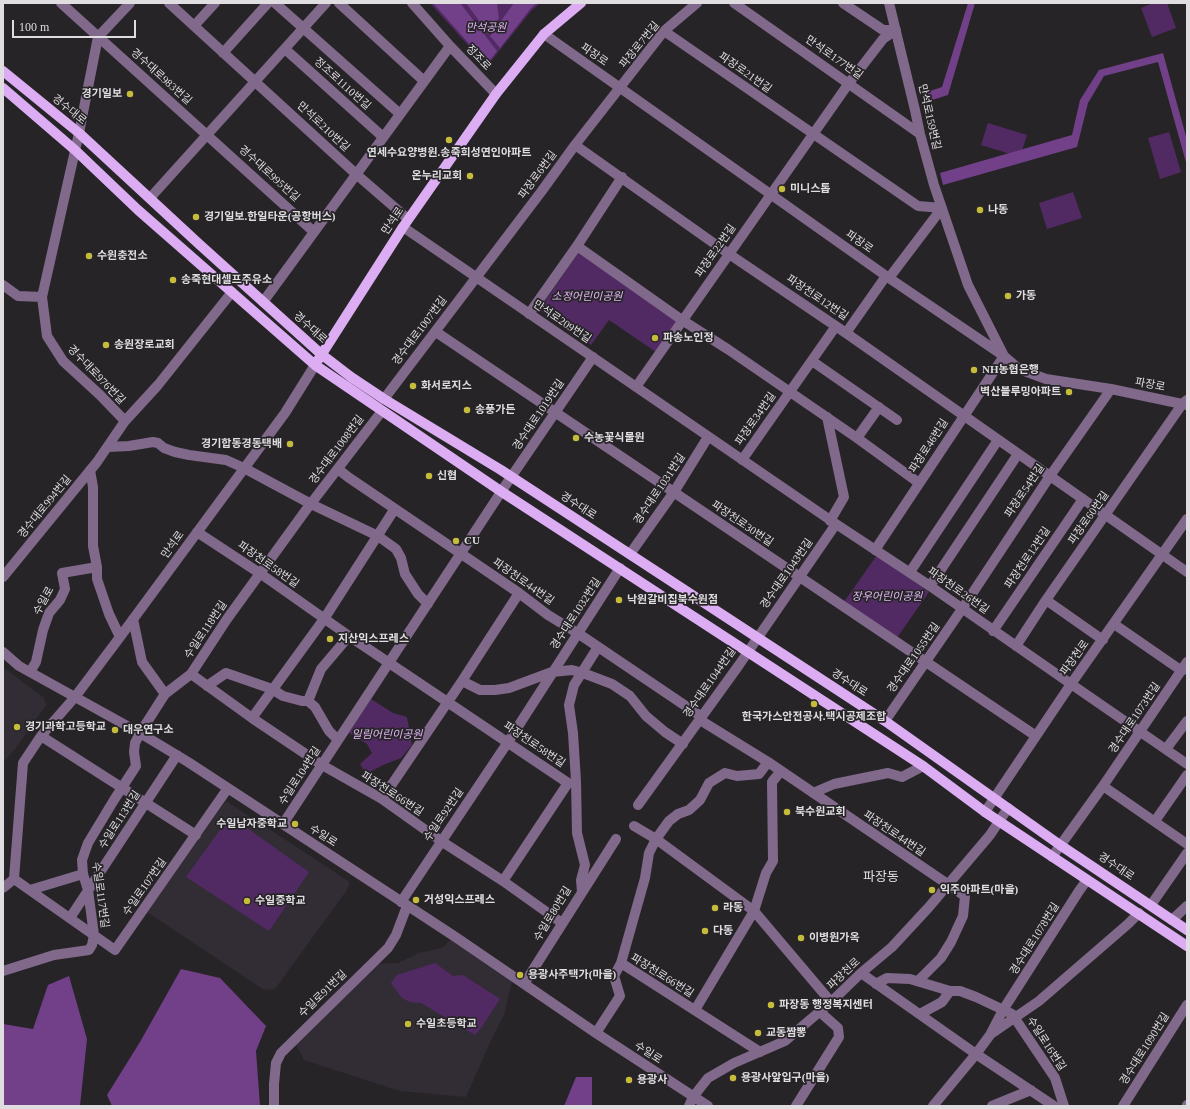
<!DOCTYPE html>
<html>
<head>
<meta charset="utf-8">
<style>
	body { margin:0 }
	#map { position:relative; width:1190px; height:1109px; overflow:hidden; background:#272428; font-family:"Times New Roman",serif }
	canvas { display:block }
	.frame { position:absolute; inset:0; border:4px solid #dfdde0; pointer-events:none }
	.scale { position:absolute; left:12px; top:20px; width:124px; height:18px; box-sizing:border-box; border:2px solid #dfdde0; border-top:0; padding-left:5px; font-size:12px; line-height:14px; white-space:nowrap; color:#dfdde0; -webkit-text-stroke:3px #272428; paint-order:stroke }
</style>
</head>
<body>
<div id="map">
<canvas width="1190" height="1109"></canvas>
<div class="frame"></div>
<div class="scale">100 m</div>
</div>
<script>
const ctx = document.querySelector('canvas').getContext('2d');
ctx.lineJoin = 'round';
function paint(path, color) {
  ctx.fillStyle = color;
  ctx.fill(path, 'evenodd');
}
function toPath(rows) {
  const path = new Path2D();
  for (const r of rows) {
    path.moveTo(r[0], r[1]);
    for (let i = 2; i < r.length; i += 2) path.lineTo(r[i], r[i + 1]);
  }
  return path;
}
function trace(path, color, width, dash) {
  ctx.strokeStyle = color;
  ctx.lineWidth = width;
  ctx.lineCap = dash ? 'butt' : 'round';
  ctx.setLineDash(dash || []);
  ctx.stroke(path);
}
function write(font, color, halo, rows, align = 'center') {
  ctx.font = font + ' "Times New Roman","Noto Sans KR",serif';
  ctx.lineWidth = 3.5;
  ctx.setLineDash([]);
  ctx.textBaseline = 'middle';
  ctx.strokeStyle = halo;
  ctx.fillStyle = color;
  for (const [text, x, y, turn = 0] of rows) {
    ctx.save();
    ctx.translate(x, y);
    ctx.rotate((+turn || 0) * Math.PI / 180);
    ctx.textAlign = isNaN(turn) ? turn : align;
    if (halo) ctx.strokeText(text, 0, 0);
    ctx.fillText(text, 0, 0);
    ctx.restore();
  }
}
const built = toPath([
	[3,667,44,698,46,705,15,749,3,763],
	[226,801,350,882,347,890,275,989,264,990,147,912],
	[454,936,512,981,504,1015,492,1038,466,1097,400,1091,304,1060,296,1045,376,964,398,963,419,953,442,948]
]);
const green = toPath([
	[430,3,540,3,531,11,487,66],
	[1153,3,1167,3,1176,28,1152,37,1141,8],
	[988,123,1027,135,1020,157,981,145],
	[1169,132,1181,172,1160,179,1148,138],
	[1073,192,1082,218,1047,229,1039,203],
	[579,252,678,320,656,352,609,320,591,345,539,310],
	[877,555,929,592,896,639,844,602],
	[371,699,393,713,407,717,412,745,401,758,383,765,366,774,360,764,372,753,367,744,349,733],
	[230,816,309,872,269,931,186,877],
	[435,963,453,976,463,975,500,999,481,1028,475,1035,421,1003,410,1002,402,998,391,983,397,975]
]);
const forest = toPath([
	[433,3,460,3,497,51,487,64],
	[466,3,497,3,499,18,488,33],
	[514,3,537,3,531,8,500,48,490,36],
	[968,3,975,3,948,95,929,101,927,92,942,87],
	[1163,53,1187,140,1187,166,1158,62,1104,76,1088,103,1077,147,943,185,940,173,1072,135,1080,100,1099,70],
	[181,969,220,978,266,1026,256,1051,260,1106,112,1106,107,1095,140,1042],
	[69,976,87,1039,80,1106,3,1106,3,1024,33,1029,48,985],
	[576,1077,592,1077,592,1106,564,1106]
]);
const minor = toPath([
	[61,3,314,232],
	[169,3,356,174,408,219],
	[275,3,400,114],
	[339,3,424,81],
	[412,3,450,46,496,94],
	[734,3,920,134],
	[843,3,883,30,896,30],
	[889,3,915,110,920,134,934,185,968,285,1003,354],
	[194,26,215,3],
	[664,31,918,206,942,208],
	[544,34,889,278,1004,356,1019,369,1046,379,1111,389,1187,405],
	[285,49,383,137],
	[223,53,268,3],
	[575,145,729,254,846,333,1187,572],
	[150,198,326,3],
	[403,227,836,524,930,586,1071,684,1187,764],
	[577,246,682,320,729,350,857,438,919,483],
	[889,278,942,208],
	[3,285,18,296,42,297],
	[263,302,450,46],
	[529,314,577,246,622,177],
	[436,332,1036,736],
	[846,333,886,276],
	[812,361,897,420],
	[636,387,849,83,883,39,896,30],
	[384,399,541,192,575,145,664,31,697,3],
	[827,417,844,497,830,521],
	[125,421,100,395,63,361,47,336,42,297,79,133,98,37,130,3],
	[857,438,879,407],
	[108,447,129,446,153,442,158,443,164,448,175,452,189,455,226,460,244,468,311,504,378,536,396,549,401,558,405,574,418,594,428,604],
	[742,460,836,326],
	[338,469,348,477,519,593,548,615,579,634,702,717],
	[90,470,93,487,93,546,97,567,97,579,109,614,120,637],
	[197,532,261,574,349,636,568,783,503,881],
	[875,550,1004,356],
	[630,554,674,492,708,437],
	[910,572,998,440],
	[3,577,97,462,125,421,158,385,232,292],
	[930,586,1018,454],
	[1046,600,1103,640],
	[133,619,142,662,165,694],
	[1114,624,1182,671],
	[993,631,1083,499],
	[1016,646,1046,600,1183,403,1187,400],
	[3,652,19,666,140,733,188,762,454,936,596,1033,708,1106],
	[30,672,36,662,43,630,49,613,60,600,65,589,62,573,97,567],
	[191,674,252,718,322,765,382,799,441,841,503,881,562,923],
	[462,681,480,690,495,690,509,688,552,672,572,670,583,673,612,684,630,696,646,716,665,732,683,744],
	[207,686,226,673,272,689,283,696,302,701,308,701,315,707,329,731,338,740],
	[308,701,321,669,349,636],
	[252,718,324,619,394,510],
	[700,720,768,762,965,896,963,916,951,942,941,958,918,981],
	[885,721,962,609,1050,476,1111,389],
	[41,736,196,835],
	[1166,749,1187,721],
	[1103,786,1187,844],
	[813,793,834,784,888,773,902,777,923,766],
	[382,799,462,681,519,593],
	[638,805,739,665,836,524],
	[985,812,1071,684,1187,519],
	[1155,821,1187,775],
	[283,824,505,486,593,357],
	[634,826,656,839,754,911,831,1002],
	[1052,857,1103,786,1187,662],
	[14,879,115,950,228,788],
	[3,888,14,879,23,763,41,736,75,697,120,637,285,413,315,365],
	[30,890,83,874],
	[582,892,581,880,585,865,577,833,576,781,573,733,569,705,574,685,598,647],
	[401,902,508,742,620,568],
	[1151,905,1187,853],
	[70,918,177,755],
	[1172,920,1187,906],
	[621,963,760,1052],
	[3,971,54,955,89,950,92,945,94,935,88,890,83,874,82,860,88,843,114,800,136,766,134,752,135,743,140,733,165,694,191,674,227,619,306,510,382,411],
	[861,973,976,1054,1054,1106],
	[524,984,616,839],
	[876,984,887,978,910,979,950,991,960,991,976,997,1012,1014,1055,1078,1064,1106],
	[695,1010,754,911,766,873,773,861,772,782,781,771],
	[920,1014,942,1002,950,991],
	[596,1033,620,996,614,976,621,963,645,878,649,853,656,839,669,821,678,814,689,810,700,800,709,783,725,773,737,776,759,774,768,762],
	[991,1034,1039,1001,1128,924,1139,913],
	[274,1106,274,1084,276,1063,281,1053,388,948,396,935,407,906],
	[689,1106,693,1097,708,1078,734,1063,785,1041,831,1002,861,973,892,947,929,907,990,835,1008,808],
	[796,1106,839,1037,838,1028,820,1012],
	[933,1106,976,1054,990,1035,1003,1010,1079,891,1087,880],
	[992,1106,1031,1090],
	[1123,1106,1187,1005],
	[1187,1106,1187,1105]
]);
const major = toPath([
	[3,71,79,133,199,244,321,354,351,377,384,399,501,470,885,721,1060,845,1187,930],
	[3,88,75,150,138,210,315,365,502,492,923,766,985,812,1187,946],
	[318,360,403,227,496,94,544,34,581,3]
]);
const markers = [
	[130,94,4,"#c6bc3c"],
	[449,140,4,"#c6bc3c"],
	[470,176,4,"#c6bc3c"],
	[782,189,4,"#c6bc3c"],
	[980,210,4,"#c6bc3c"],
	[196,217,4,"#c6bc3c"],
	[89,256,4,"#c6bc3c"],
	[173,280,4,"#c6bc3c"],
	[1008,296,4,"#c6bc3c"],
	[655,338,4,"#c6bc3c"],
	[106,345,4,"#c6bc3c"],
	[974,370,4,"#c6bc3c"],
	[413,386,4,"#c6bc3c"],
	[1069,392,4,"#c6bc3c"],
	[467,410,4,"#c6bc3c"],
	[576,438,4,"#c6bc3c"],
	[290,444,4,"#c6bc3c"],
	[429,476,4,"#c6bc3c"],
	[456,541,4,"#c6bc3c"],
	[619,600,4,"#c6bc3c"],
	[330,639,4,"#c6bc3c"],
	[814,704,4,"#c6bc3c"],
	[17,727,4,"#c6bc3c"],
	[115,730,4,"#c6bc3c"],
	[787,812,4,"#c6bc3c"],
	[295,824,4,"#c6bc3c"],
	[932,890,4,"#c6bc3c"],
	[416,900,4,"#c6bc3c"],
	[247,901,4,"#c6bc3c"],
	[715,908,4,"#c6bc3c"],
	[705,931,4,"#c6bc3c"],
	[801,938,4,"#c6bc3c"],
	[520,975,4,"#c6bc3c"],
	[771,1005,4,"#c6bc3c"],
	[408,1024,4,"#c6bc3c"],
	[758,1033,4,"#c6bc3c"],
	[733,1078,4,"#c6bc3c"],
	[629,1080,4,"#c6bc3c"]
];
const parkNames = [
	["만석공원",486,28],
	["소정어린이공원",587,297],
	["장우어린이공원",887,597],
	["일림어린이공원",387,735]
];
const streetNames = [
	["파장로7번길",640,45,-51],
	["파장로",594,55,35],
	["정조로",478,58,46],
	["만석로177번길",834,58,35],
	["파장로21번길",745,73,35],
	["경수대로983번길",161,77,42],
	["정조로1110번길",342,84,42],
	["경수대로",69,110,39],
	["만석로159번길",929,117,77],
	["만석로210번길",323,127,43],
	["경수대로995번길",269,174,42],
	["파장로6번길",538,175,-54],
	["만석로",393,221,-56],
	["파장로",859,242,35],
	["파장로22번길",716,251,-55],
	["파장천로12번길",817,298,34],
	["만석로209번길",562,322,34],
	["경수대로",310,328,42],
	["경수대로1007번길",420,331,-53],
	["경수대로976번길",96,375,46],
	["파장로",1150,385,11],
	["경수대로1019번길",539,415,-56],
	["파장로34번길",756,419,-55],
	["파장로46번길",929,446,-57],
	["경수대로1008번길",337,450,-53],
	["경수대로1031번길",660,489,-56],
	["파장로54번길",1025,491,-56],
	["경수대로",578,506,33],
	["경수대로994번길",45,507,-51],
	["파장로60번길",1089,518,-55],
	["파장천로30번길",742,524,34],
	["만석로",173,545,-54],
	["파장천로12번길",1028,558,-56],
	["파장천로58번길",268,565,35],
	["경수대로1043번길",787,574,-55],
	["파장천로44번길",523,582,35],
	["파장천로26번길",958,591,35],
	["수일로",44,601,-61],
	["경수대로1032번길",576,614,-57],
	["수일로118번길",206,630,-56],
	["경수대로1055번길",914,658,-55],
	["파장천로",1075,658,-54],
	["경수대로1044번길",710,683,-55],
	["경수대로",849,683,33],
	["경수대로1073번길",1135,718,-56],
	["파장천로58번길",534,745,34],
	["수일로104번길",300,776,-57],
	["파장천로66번길",392,794,33],
	["수일로92번길",444,815,-56],
	["수일로113번길",120,820,-57],
	["파장천로44번길",894,834,34],
	["수일로",323,836,33],
	["경수대로",1116,867,34],
	["수일로107번길",145,887,-55],
	["수일로117번길",100,895,82],
	["수일로80번길",553,914,-59],
	["경수대로1078번길",1035,939,-58],
	["파장천로",844,974,-43],
	["파장천로66번길",662,976,32],
	["수일로91번길",323,994,-44],
	["수일로16번길",1046,1044,57],
	["경수대로1090번길",1145,1049,-58],
	["수일로",648,1053,33]
];
const poiNames = [
	["경기일보",122,94,"right"],
	["연세수요양병원.송죽희성연인아파트",449,153,"center"],
	["온누리교회",462,176,"right"],
	["미니스톱",790,189],
	["나동",988,210],
	["경기일보.한일타운(공항버스)",204,217],
	["수원충전소",97,256],
	["송죽현대셀프주유소",181,280],
	["가동",1016,296],
	["파송노인정",663,338],
	["송원장로교회",114,345],
	["NH농협은행",982,370],
	["화서로지스",421,386],
	["벽산블루밍아파트",1061,392,"right"],
	["송풍가든",475,410],
	["수농꽃식물원",584,438],
	["경기합동경동택배",282,444,"right"],
	["신협",437,476],
	["CU",464,541],
	["낙원갈비집북수원점",627,600],
	["지산익스프레스",338,639],
	["한국가스안전공사.택시공제조합",814,717,"center"],
	["경기과학고등학교",25,727],
	["대우연구소",123,730],
	["북수원교회",795,812],
	["수일남자중학교",287,824,"right"],
	["익주아파트(마을)",940,890],
	["거성익스프레스",424,900],
	["수일중학교",255,901],
	["라동",723,908],
	["다동",713,931],
	["이병원가옥",809,938],
	["용광사주택가(마을)",528,975],
	["파장동 행정복지센터",779,1005],
	["수일초등학교",416,1024],
	["교동짬뽕",766,1033],
	["용광사앞입구(마을)",741,1078],
	["용광사",637,1080]
];
const quarterNames = [
	["파장동",881,878]
];
paint(built, '#322c35');
paint(green, '#522a63');
paint(forest, '#723f89');
trace(minor, '#80698a', 10);
trace(major, '#dcadf2', 10);
for (const [x, y, r, color] of markers) {
  const dot = new Path2D();
  dot.arc(x, y, r, 0, 2 * Math.PI);
  ctx.fillStyle = color;
  ctx.fill(dot);
  trace(dot, '#272428', 1.5);
}
write('italic 11px', '#e0b7f3', '#272428', parkNames);
write('11px', '#dfdde0', '#272428', streetNames);
write('bold 11px', '#dfdde0', '#272428', poiNames, 'left');
write('13px', '#dfdde0', '#272428', quarterNames);
</script>
</body>
</html>
